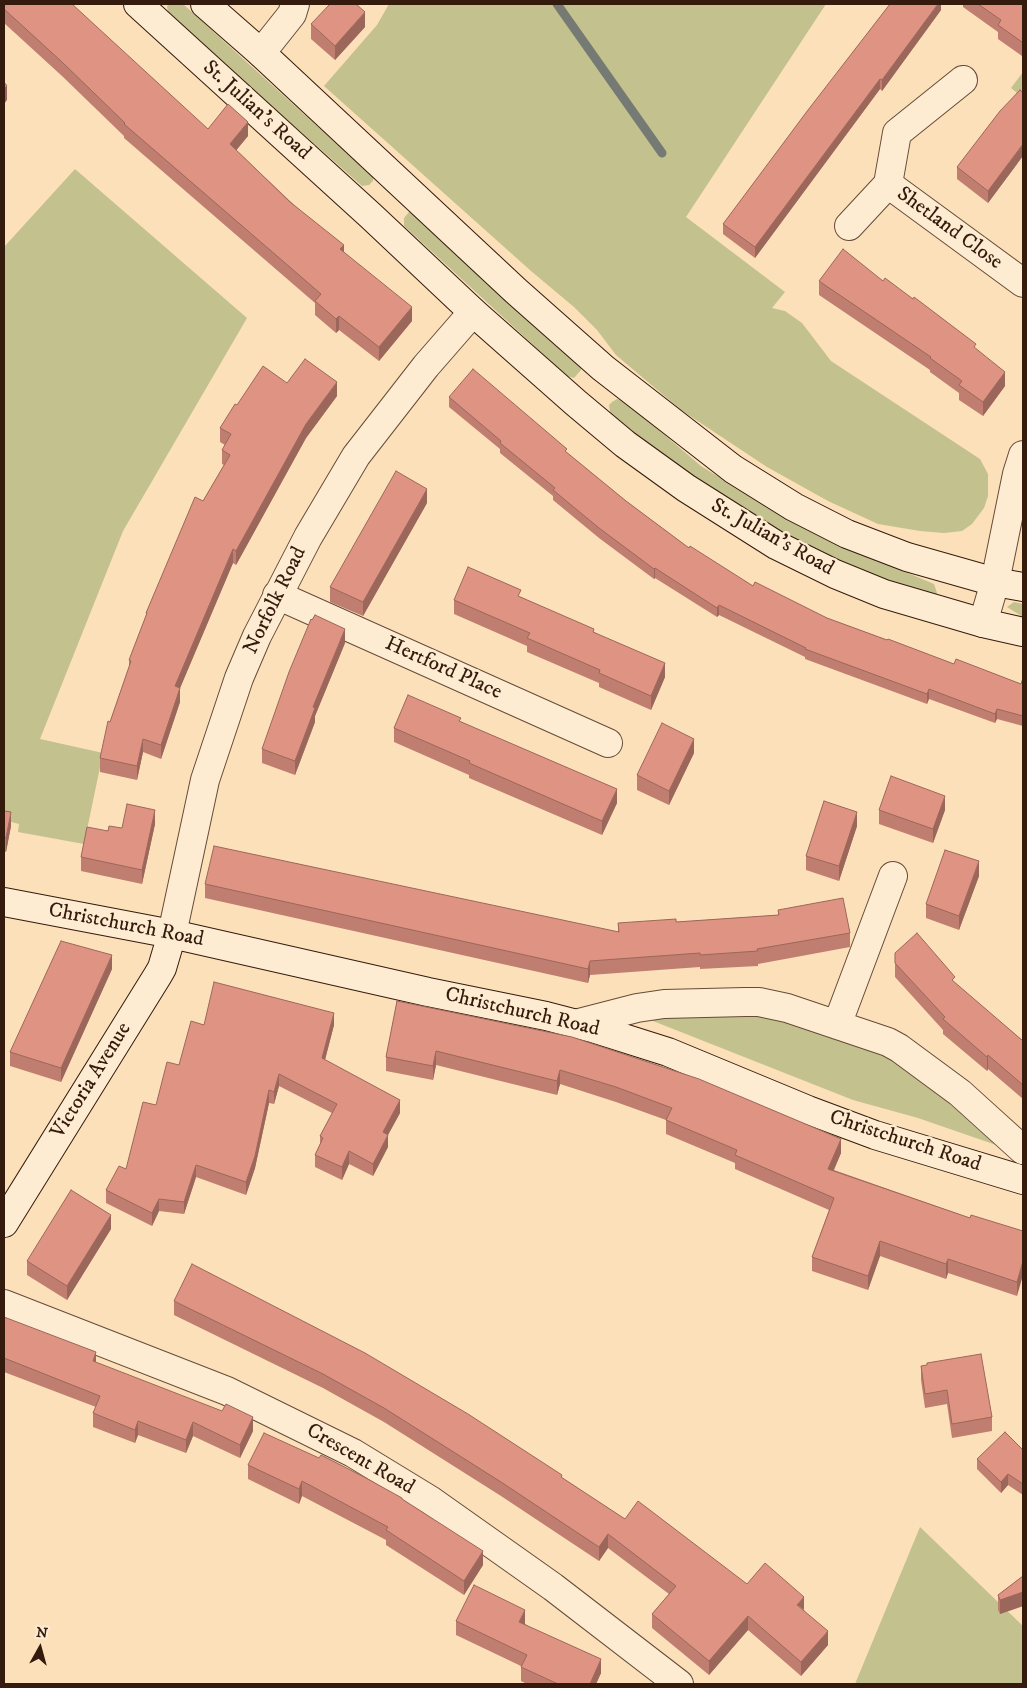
<!DOCTYPE html>
<html>
<head>
<meta charset="utf-8">
<style>
	body { margin:0 }
	#map { position:relative; width:1027px; height:1688px; overflow:hidden; background:#fce0ba; font-family:"IM FELL DW Pica",serif }
	canvas { display:block }
	.frame { position:absolute; inset:0; border:5px solid #341b0d; pointer-events:none }
	.north { position:absolute; left:15px; top:1623px; width:50px; height:50px; -webkit-text-stroke:4px #fdebd2; paint-order:stroke; rotate:7deg; font-size:14px; font-weight:700; line-height:20px; text-align:center; color:#341b0d }
	.north::after { content:''; display:block; margin:auto; width:18px; height:22px; background:#341b0d; clip-path:polygon(50% 0,100% 100%,50% 72%,0 100%) }
</style>
</head>
<body>
<div id="map">
<canvas width="1027" height="1688"></canvas>
<div class="frame"></div>
<div class="north">N</div>
</div>
<script>
const ctx = document.querySelector('canvas').getContext('2d');
ctx.lineJoin = 'round';
function paint(path, color) {
  ctx.fillStyle = color;
  ctx.fill(path, 'evenodd');
}
function toPath(rows) {
  const path = new Path2D();
  for (const r of rows) {
    path.moveTo(r[0], r[1]);
    for (let i = 2; i < r.length; i += 2) path.lineTo(r[i], r[i + 1]);
  }
  return path;
}
function trace(path, color, width, dash) {
  ctx.strokeStyle = color;
  ctx.lineWidth = width;
  ctx.lineCap = dash ? 'butt' : 'round';
  ctx.setLineDash(dash || []);
  ctx.stroke(path);
}
function write(font, color, halo, rows, align = 'center') {
  ctx.font = font + ' "IM FELL DW Pica",serif';
  ctx.lineWidth = 5;
  ctx.setLineDash([]);
  ctx.textBaseline = 'middle';
  ctx.strokeStyle = halo;
  ctx.fillStyle = color;
  for (const [text, x, y, turn = 0] of rows) {
    ctx.save();
    ctx.translate(x, y);
    ctx.rotate((+turn || 0) * Math.PI / 180);
    ctx.textAlign = isNaN(turn) ? turn : align;
    if (halo) ctx.strokeText(text, 0, 0);
    ctx.fillText(text, 0, 0);
    ctx.restore();
  }
}
const green = toPath([
	[170,4,183,4,373,177,373,181,369,185,362,186,168,14,167,6],
	[389,4,826,4,686,217,785,292,772,308,785,311,802,323,831,361,980,459,988,474,988,496,984,508,972,524,962,531,944,533,920,531,878,524,828,501,767,467,681,410,616,355,597,330,574,307,531,271,324,86,377,25],
	[1023,72,1023,98,1011,88],
	[75,169,247,318,123,531,40,739,103,753,84,844,18,832,19,824,4,820,4,247],
	[409,212,419,215,582,365,581,370,574,378,567,376,404,226,404,218],
	[617,399,623,401,654,426,701,466,785,518,834,542,934,584,937,593,932,599,918,597,784,536,657,455,610,413,609,405,612,402],
	[1014,602,1023,604,1023,617,1007,607],
	[734,1010,786,1021,904,1063,926,1077,999,1146,918,1118,853,1100,653,1021,653,1017],
	[920,1527,1023,1626,1023,1684,855,1684]
]);
const stream = toPath([
	[557,4,662,153]
]);
const street = toPath([
	[261,53,292,14,295,4],
	[963,80,897,133,888,184,1023,283],
	[849,226,888,184],
	[277,595,608,743],
	[983,623,995,582,1017,474,1023,455],
	[172,934,205,780,239,678,257,636,308,537,356,456,426,366,473,312],
	[575,1024,637,1008,664,1004,745,1002,759,1002,787,1008,888,1042,899,1048,960,1093,1023,1150],
	[837,1025,893,876],
	[4,1304,227,1391,353,1453,430,1500,553,1587,679,1684]
]);
const secondary = toPath([
	[138,4,371,216,473,312,576,403,625,444,686,488,776,545,835,574,884,594,983,623,1023,632],
	[205,4,261,53,516,291,603,368,733,469,794,507,847,534,907,557,995,582,1023,587],
	[4,902,172,934,428,992,546,1016,592,1028,668,1052,808,1110,875,1135,1023,1180],
	[4,1223,158,975,162,968,172,934]
]);
const wall = toPath([
	[4,4,208,129,248,136,236,150,344,252,412,321,379,361,339,330,336,333,315,315,315,303,124,138,124,136,62,76,4,23],
	[941,4,941,10,882,91,880,89,755,258,723,234,723,224],
	[963,4,1023,4,1022,56,998,39,998,32,963,7],
	[311,24,365,27,335,60,311,39],
	[1017,164,988,203,957,179,957,167],
	[819,281,883,281,976,349,1005,386,983,416,959,400,959,393,930,372,930,370,819,295],
	[287,383,337,396,306,438,236,565,233,563,180,688,180,702,161,759,143,752,137,780,100,772,100,758,110,722,129,667,129,660,146,616,146,613,203,501,224,465,222,464,222,450,225,445,220,442,220,428,237,405],
	[449,397,567,453,626,501,689,548,753,586,827,618,887,640,954,664,1021,684,1023,678,1023,726,997,719,995,723,929,699,927,704,805,659,805,657,719,615,717,617,655,578,654,579,599,538,553,500,553,496,500,453,500,449,449,407],
	[427,503,363,616,330,602,330,587],
	[521,597,594,632,665,677,651,710,599,687,599,683,527,652,527,646,454,614,454,600],
	[345,643,315,716,315,722,295,775,262,763,262,749],
	[461,722,617,803,602,835,469,778,469,775,394,742,394,728],
	[694,753,669,805,637,790,637,775],
	[879,810,945,810,933,843,879,824],
	[4,811,11,826,6,852,4,851],
	[155,824,142,884,81,871,81,857,108,831,122,828],
	[857,826,839,881,806,870,806,856],
	[979,876,959,930,926,918,926,904],
	[205,884,618,932,618,923,676,922,778,915,778,910,850,933,850,947,758,964,758,966,700,969,700,967,590,975,588,983,205,898],
	[895,953,955,983,1023,1041,1023,1099,988,1069,987,1071,943,1034,943,1030,895,977],
	[112,969,61,1082,10,1066,10,1052],
	[397,1001,841,1153,834,1170,970,1218,1023,1231,1017,1296,948,1273,946,1279,880,1256,868,1290,812,1271,812,1257,829,1210,735,1169,735,1163,666,1134,666,1120,616,1102,560,1084,557,1095,436,1065,433,1080,386,1071,386,1057],
	[204,1025,334,1025,325,1060,400,1113,388,1135,388,1147,373,1176,349,1164,342,1180,315,1167,315,1155,320,1144,320,1136,332,1113,279,1086,274,1104,269,1103,255,1168,246,1195,196,1177,184,1214,159,1211,152,1226,106,1203,106,1190,126,1169,156,1105,179,1065],
	[111,1229,67,1300,27,1275,27,1261],
	[174,1301,562,1478,625,1519,747,1584,804,1610,828,1645,801,1676,748,1630,709,1675,652,1628,652,1614,669,1594,608,1548,599,1561,501,1496,384,1422,323,1388,174,1315],
	[4,1317,96,1363,253,1431,240,1458,193,1436,186,1453,138,1435,135,1443,93,1427,93,1413,96,1407,4,1372],
	[921,1366,992,1417,992,1431,952,1438,947,1404,925,1408,921,1380],
	[1023,1450,1023,1495,1008,1485,1001,1493,977,1469,977,1459],
	[248,1465,402,1500,483,1565,464,1595,386,1545,386,1540,302,1496,299,1504,248,1479],
	[1023,1576,1023,1606,1000,1614,998,1610,998,1595],
	[456,1621,525,1624,601,1673,596,1684,527,1684,521,1681,521,1666,456,1635]
]);
const shadedWall = toPath([
	[938,4,941,4,941,10,882,91,882,80],
	[365,12,365,27,335,60,335,46],
	[1023,39,1023,54,1022,56,1022,42],
	[880,79,880,89,755,258,755,247],
	[7,86,7,100,4,104,4,89],
	[248,122,248,136,230,158,230,144],
	[1023,144,1023,156,988,203,988,191],
	[344,245,344,259,340,249],
	[412,307,412,321,379,361,379,347],
	[339,316,339,330,336,333,336,319],
	[1005,372,1005,386,983,416,983,402],
	[337,382,337,396,306,438,236,565,236,551,306,424],
	[427,489,427,503,363,616,363,602],
	[233,549,233,563,175,700,175,686],
	[655,568,655,578,654,579,654,569],
	[719,605,719,615,717,617,717,608],
	[345,629,345,643,315,716,315,722,295,775,295,761,313,707],
	[665,663,665,677,651,710,651,696],
	[180,688,180,702,161,759,161,745],
	[929,689,929,699,927,704,927,694],
	[997,709,997,719,995,723,995,714],
	[143,739,143,752,137,780,137,766],
	[694,739,694,753,669,805,669,791],
	[617,789,617,803,602,835,602,821],
	[945,796,945,810,933,843,933,829],
	[155,810,155,824,142,884,142,870],
	[11,812,11,826,6,852,6,838],
	[857,812,857,826,839,881,839,866],
	[979,861,979,876,959,930,959,916],
	[112,955,112,969,61,1082,61,1068],
	[590,961,590,975,588,983,588,969],
	[334,1013,334,1025,322,1071,322,1058],
	[436,1051,436,1065,433,1080,433,1066],
	[988,1055,988,1069,987,1071,987,1057],
	[560,1070,560,1084,557,1095,557,1081],
	[279,1074,279,1086,274,1104,274,1092],
	[269,1090,269,1103,255,1168,246,1195,246,1182],
	[400,1100,400,1113,383,1144,383,1132],
	[388,1135,388,1147,373,1176,373,1164],
	[841,1139,841,1153,828,1183,828,1169],
	[349,1151,349,1164,342,1180,342,1167],
	[196,1165,196,1177,184,1214,184,1202],
	[159,1199,159,1211,152,1226,152,1213],
	[111,1215,111,1229,67,1300,67,1286],
	[880,1241,880,1256,868,1290,868,1276],
	[948,1259,948,1273,946,1279,946,1264],
	[1023,1261,1023,1275,1017,1296,1017,1282],
	[96,1352,96,1366,93,1361],
	[253,1417,253,1431,240,1458,240,1445],
	[138,1421,138,1435,135,1443,135,1430],
	[193,1422,193,1436,186,1453,186,1440],
	[1008,1474,1008,1485,1001,1493,1001,1482],
	[302,1481,302,1496,299,1504,299,1489],
	[608,1534,608,1548,599,1561,599,1547],
	[483,1551,483,1565,464,1595,464,1581],
	[1023,1592,1023,1606,1000,1614,1000,1600],
	[804,1597,804,1610,797,1605],
	[525,1610,525,1624,519,1636,519,1622],
	[748,1616,748,1630,709,1675,709,1661],
	[828,1631,828,1645,801,1676,801,1662],
	[601,1659,601,1673,596,1684,590,1684]
]);
const building = toPath([
	[4,4,72,4,208,129,228,104,248,122,230,144,290,202,344,245,340,249,412,307,379,347,339,316,336,319,315,301,321,294,124,124,125,123,62,62,4,9,4,4],
	[330,4,356,4,365,12,335,46,311,24,330,4],
	[890,4,938,4,882,80,880,79,755,247,723,224,808,110,890,4],
	[978,4,1023,4,1023,39,1022,42,998,25,1001,20,978,4],
	[4,82,7,86,4,89,4,82],
	[1020,90,1023,93,1023,144,988,191,957,167,1000,111,1020,90],
	[843,249,883,281,885,278,913,299,914,297,976,344,974,347,1005,372,983,402,959,385,962,381,930,358,931,357,819,281,843,249],
	[305,359,337,382,306,424,236,551,233,549,175,686,180,688,161,745,143,739,137,766,100,758,108,721,110,722,131,661,129,660,147,613,146,613,195,497,203,501,230,455,222,450,231,434,220,428,235,404,237,405,263,366,287,383,305,359],
	[473,369,567,449,565,451,626,501,689,548,690,546,753,586,755,582,827,618,887,640,888,639,954,664,956,659,1021,684,1023,678,1023,716,997,709,995,714,929,689,927,694,805,649,806,648,719,605,717,608,655,568,654,569,599,528,553,490,555,488,500,443,501,441,449,397,473,369],
	[396,471,427,489,363,602,330,587,396,471],
	[468,567,521,590,518,596,594,629,593,632,665,663,651,696,599,673,600,670,527,638,530,633,454,600,468,567],
	[315,615,345,629,313,707,315,708,295,761,262,749,289,672,311,619,312,620,315,615],
	[408,695,461,718,459,721,617,789,602,821,469,763,470,761,394,728,408,695],
	[662,723,694,739,669,791,637,775,662,723],
	[891,776,945,796,933,829,879,810,891,776],
	[824,801,857,812,839,866,806,856,824,801],
	[127,804,155,810,142,870,81,857,87,827,108,831,109,826,122,828,127,804],
	[4,811,11,812,6,838,4,837,4,811],
	[214,846,619,932,618,923,676,919,676,922,779,915,778,910,843,898,850,933,757,949,758,951,700,955,700,953,590,961,588,969,205,884,214,846],
	[945,850,979,861,959,916,926,904,945,850],
	[917,933,955,977,952,980,1023,1041,1023,1085,988,1055,987,1057,943,1019,945,1017,895,963,895,953,917,933],
	[61,941,112,955,61,1068,10,1052,61,941],
	[214,982,334,1013,322,1058,400,1100,383,1132,388,1135,373,1164,349,1151,342,1167,315,1155,323,1138,320,1136,337,1104,279,1074,274,1092,269,1090,255,1156,246,1182,196,1165,184,1202,159,1199,152,1213,106,1190,119,1166,126,1169,143,1102,156,1105,167,1062,179,1065,191,1021,204,1025,214,982],
	[397,1001,572,1037,699,1079,841,1139,828,1169,970,1218,971,1215,1023,1231,1023,1261,1017,1282,948,1259,946,1264,880,1241,868,1276,812,1257,834,1198,735,1155,737,1150,666,1120,672,1108,616,1087,560,1070,557,1081,436,1051,433,1066,386,1057,397,1001],
	[71,1190,111,1215,67,1286,27,1261,71,1190],
	[192,1264,365,1353,468,1414,562,1475,561,1477,625,1519,638,1501,747,1584,765,1563,804,1597,797,1605,828,1631,801,1662,748,1616,709,1661,652,1614,676,1586,608,1534,599,1547,501,1482,384,1408,323,1374,174,1301,192,1264],
	[4,1317,96,1352,93,1361,222,1411,226,1404,253,1417,240,1445,193,1422,186,1440,138,1421,135,1430,93,1413,100,1396,4,1358,4,1317],
	[981,1354,992,1417,952,1424,947,1390,925,1394,921,1366,927,1365,927,1363,981,1354],
	[1005,1432,1023,1450,1023,1484,1008,1474,1001,1482,977,1459,1005,1432],
	[264,1433,319,1458,321,1455,364,1477,402,1498,402,1499,483,1551,464,1581,386,1530,388,1527,302,1481,299,1489,248,1465,264,1433],
	[1023,1576,1023,1592,1000,1600,998,1595,1023,1576],
	[474,1585,525,1610,519,1622,601,1659,590,1684,558,1684,521,1667,527,1655,456,1621,474,1585]
]);
const streetNames = [
	["St. Julian's Road",256,111,42],
	["Shetland Close",949,229,36],
	["St. Julian's Road",772,538,29],
	["Norfolk Road",276,601,-64],
	["Hertford Place",443,669,24],
	["Christchurch Road",126,926,11],
	["Christchurch Road",522,1013,13],
	["Victoria Avenue",92,1081,-58],
	["Christchurch Road",905,1142,18],
	["Crescent Road",360,1460,30]
];
paint(green, '#c3c18d');
trace(stream, '#757b74', 9);
trace(street, '#664c38', 30);
trace(secondary, '#341b0d', 30);
trace(street, '#fdebd2', 28);
trace(secondary, '#fdebd2', 28);
paint(wall, '#c07e70');
paint(shadedWall, '#9c675b');
paint(building, '#df9382');
trace(building, '#9c675b', 1);
write('21px', '#341b0d', '#fdebd2', streetNames);
</script>
</body>
</html>
